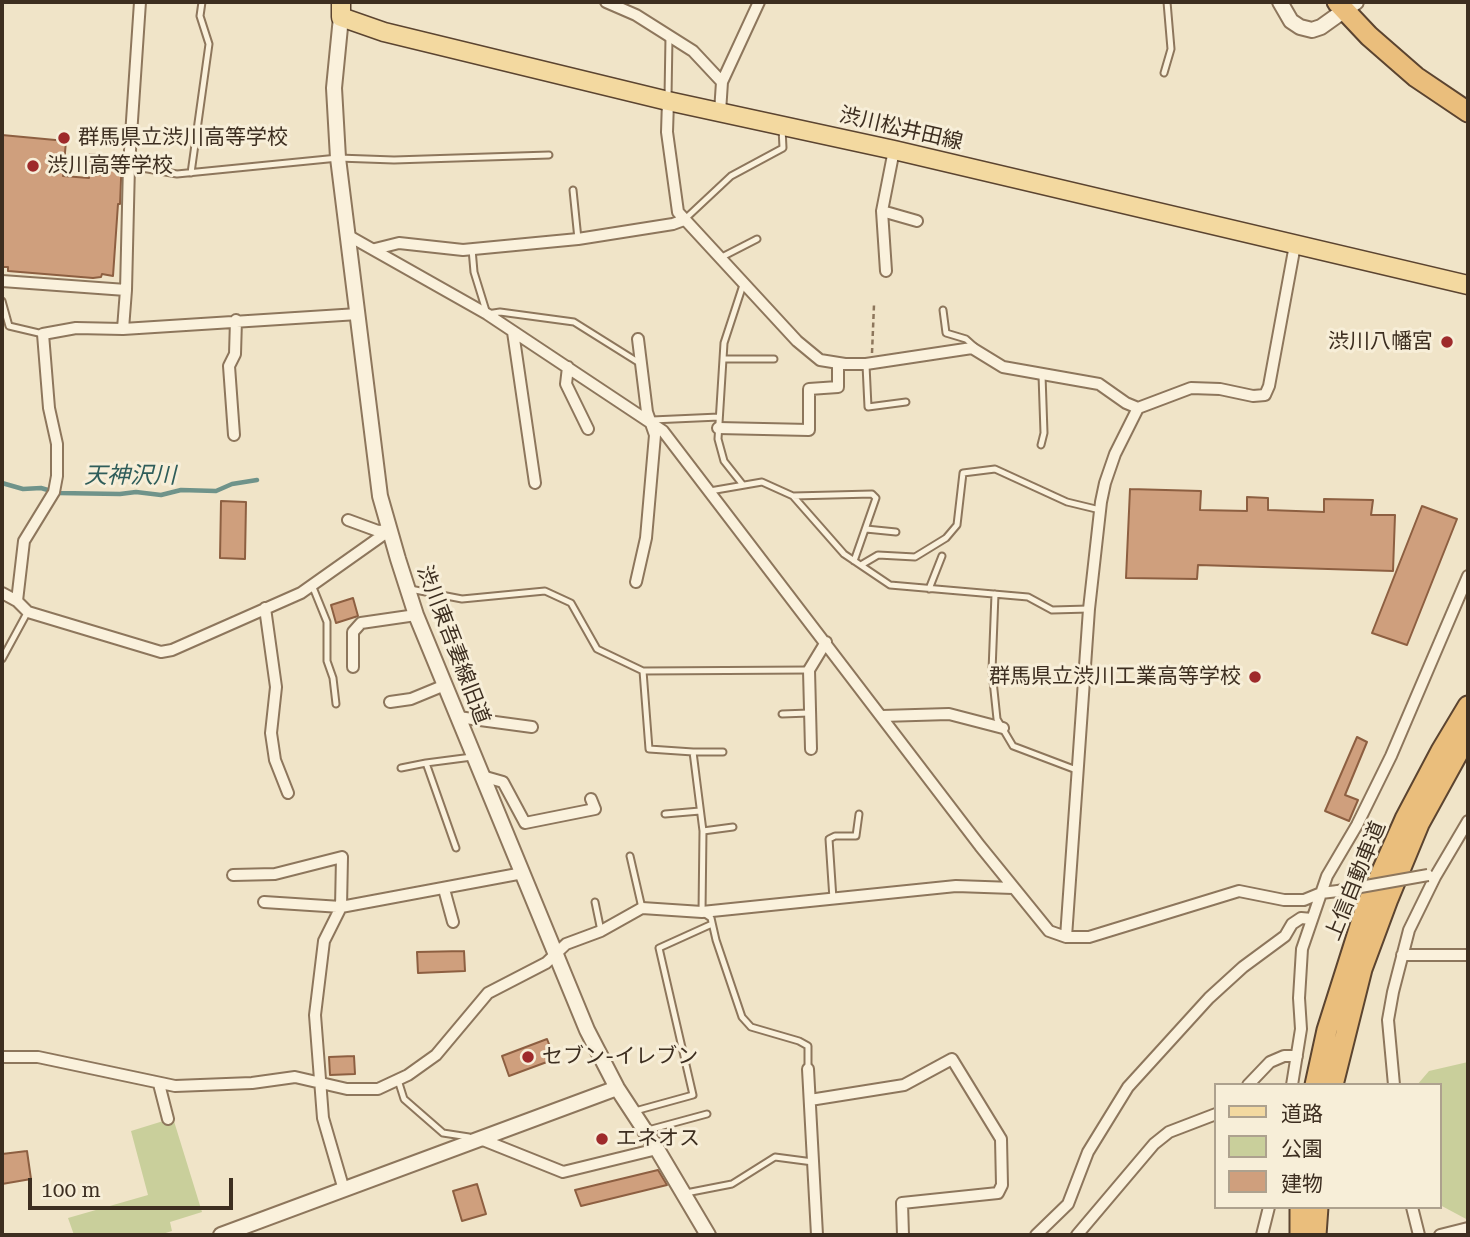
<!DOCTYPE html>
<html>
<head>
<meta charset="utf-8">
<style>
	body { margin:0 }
	#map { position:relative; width:1470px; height:1237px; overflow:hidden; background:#f0e4c8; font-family:"Roboto Serif","Noto Sans JP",serif }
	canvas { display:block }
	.frame { position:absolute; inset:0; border:4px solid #3d2e20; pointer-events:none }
	.legend { position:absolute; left:1214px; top:1083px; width:228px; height:126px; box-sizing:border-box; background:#f7eed8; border:2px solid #ada18e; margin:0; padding:9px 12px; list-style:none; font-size:21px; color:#3d2e20 }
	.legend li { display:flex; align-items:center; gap:14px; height:35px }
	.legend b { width:35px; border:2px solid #ada18e }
	.scale { position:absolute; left:28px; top:1178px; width:205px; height:32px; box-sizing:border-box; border:4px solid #3d2e20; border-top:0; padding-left:9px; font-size:21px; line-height:24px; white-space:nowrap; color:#3d2e20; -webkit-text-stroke:5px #f7eed8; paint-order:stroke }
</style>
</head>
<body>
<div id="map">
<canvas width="1470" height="1237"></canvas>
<div class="frame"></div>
<ul class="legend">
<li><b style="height:9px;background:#f3d9a0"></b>道路</li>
<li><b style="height:19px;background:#c9cf9b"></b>公園</li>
<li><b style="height:19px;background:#cf9f7d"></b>建物</li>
</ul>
<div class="scale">100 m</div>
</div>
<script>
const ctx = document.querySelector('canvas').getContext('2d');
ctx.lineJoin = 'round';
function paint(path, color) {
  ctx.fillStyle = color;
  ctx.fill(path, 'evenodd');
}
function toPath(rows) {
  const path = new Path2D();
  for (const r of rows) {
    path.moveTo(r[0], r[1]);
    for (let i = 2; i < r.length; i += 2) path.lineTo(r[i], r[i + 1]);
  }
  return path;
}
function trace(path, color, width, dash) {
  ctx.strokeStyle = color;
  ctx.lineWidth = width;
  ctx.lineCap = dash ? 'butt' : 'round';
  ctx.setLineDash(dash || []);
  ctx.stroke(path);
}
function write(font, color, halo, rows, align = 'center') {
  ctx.font = font + ' "Roboto Serif","Noto Sans JP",serif';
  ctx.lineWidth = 6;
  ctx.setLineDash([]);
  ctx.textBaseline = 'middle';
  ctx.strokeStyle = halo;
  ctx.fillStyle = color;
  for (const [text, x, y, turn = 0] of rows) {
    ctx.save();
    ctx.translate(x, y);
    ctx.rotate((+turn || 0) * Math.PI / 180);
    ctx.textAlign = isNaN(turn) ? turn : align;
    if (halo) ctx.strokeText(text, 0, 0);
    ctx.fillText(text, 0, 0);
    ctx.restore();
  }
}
const green = toPath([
	[1468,1062,1468,1220,1440,1205,1440,1085,1417,1085,1429,1071],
	[173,1118,202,1212,170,1222,172,1231,159,1235,74,1235,68,1218,148,1195,131,1131]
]);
const stream = toPath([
	[2,483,23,489,41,488,58,493,120,494,136,492,161,495,181,490,216,491,232,484,257,480]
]);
const building = toPath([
	[2,135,66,141,63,176,89,178,89,154,122,156,120,204,118,204,113,276,102,274,101,277,93,278,8,271,8,267,2,267,2,135],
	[1130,489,1201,491,1200,510,1247,511,1247,497,1268,498,1268,510,1324,512,1324,499,1373,500,1371,515,1395,515,1393,571,1198,565,1197,579,1126,578,1130,489],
	[221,501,246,502,245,559,220,558,221,501],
	[1422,506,1457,519,1407,645,1372,633,1422,506],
	[353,598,358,616,336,623,331,605,353,598],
	[1357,737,1367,742,1345,795,1358,800,1349,821,1325,811,1357,737],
	[464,951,465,971,418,973,417,952,464,951],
	[547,1039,555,1059,509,1076,502,1056,547,1039],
	[354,1056,355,1074,330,1075,329,1057,354,1056],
	[27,1151,31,1179,2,1184,2,1154,27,1151],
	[658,1170,667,1185,581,1206,575,1190,658,1170],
	[477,1184,486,1214,462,1221,453,1191,477,1184]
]);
const path = toPath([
	[872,353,874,305]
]);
const service = toPath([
	[1164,73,1171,49,1167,2],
	[668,97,669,37],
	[130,166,177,174,338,158,394,160,549,155],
	[191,173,209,44,200,16,202,2],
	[573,190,578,239],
	[684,220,731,176,783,148,782,128],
	[472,249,474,272,487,314,500,312,574,322,641,364],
	[720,258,757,239],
	[743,285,724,343,718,439,724,461,743,485],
	[2,301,9,326,43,334],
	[943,310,946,333,966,339,976,348],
	[724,359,774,359],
	[866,365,868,407,906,402],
	[652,420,719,417],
	[1041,445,1044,433,1042,375],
	[710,491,762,482,793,496,844,554,890,585,1028,597,1052,610,1089,609],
	[793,496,872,494,876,498,854,561],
	[866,529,896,532],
	[861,565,878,555,915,557,946,538,957,525,963,473,995,469,1067,502,1100,510],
	[312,585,327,622,327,661,333,678,336,704],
	[410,589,462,599,545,591,571,603,597,649,643,671,809,670],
	[929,589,942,556],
	[995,594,992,671,997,719,1013,746,1079,771],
	[2,659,27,613],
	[643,671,649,749,693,752,703,831,702,912,711,918,716,940,742,1017,751,1027,799,1041,808,1046,808,1068],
	[782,714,809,713],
	[693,752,723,752],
	[426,763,472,757],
	[401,768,426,763,456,848],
	[665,814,700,811],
	[703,831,733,827],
	[630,856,642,908],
	[833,899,829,839,835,836,856,836,859,814],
	[595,902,601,931],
	[398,1080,404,1099,443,1133,469,1137],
	[635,1111,693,1095,659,948,712,924],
	[648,1130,707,1114],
	[686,1193,732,1184,775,1157,813,1162]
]);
const minor = toPath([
	[606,2,636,15,693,51,722,82],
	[668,101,667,132,678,212,797,341,820,360,845,364,866,364,972,348,1003,367,1099,384,1126,403,1138,408],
	[720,112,722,82,759,2],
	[882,211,894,150],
	[349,236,487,314,663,431,980,846,1049,931,1066,937,1089,937,1239,891,1284,900,1304,900,1321,893,1338,891],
	[375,249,399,243,463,250,578,239,673,224,684,220],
	[886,271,882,211,917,221],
	[2,281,126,290],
	[123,329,126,290,129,165,140,2],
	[513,332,535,483],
	[568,367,566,384,588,429],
	[718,428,809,430,809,389,838,387,838,363],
	[234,435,229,366,235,354,236,320],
	[348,520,378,531,390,530],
	[636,582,646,538,655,435,647,412,638,339],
	[2,593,17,601,24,541,54,492,57,476,57,444,49,408,43,334,76,328,123,329,358,314],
	[17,601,28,612,161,652,172,650,301,593,390,530],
	[265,608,276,687,271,733,275,760,288,793],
	[353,667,353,632,361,623,416,615],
	[390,702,411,699,445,685],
	[882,716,949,714,1003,728],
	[458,717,532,727],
	[811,749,809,670,826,642],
	[482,776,503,782,525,823,595,809,591,799],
	[233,875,275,874,342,857,341,907,324,941,315,1015,323,1118,344,1190],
	[444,889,453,922],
	[264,902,341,907,523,873],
	[1066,937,1089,609,1101,502,1105,483,1115,454,1138,408,1191,388,1220,389,1253,396,1265,395,1269,386,1295,245],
	[1402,955,1468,955],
	[2,1057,38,1057,175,1086,252,1083,295,1077,347,1089,378,1089,408,1075,436,1055,488,993,546,963,566,944,601,931,642,908,702,912,956,886,1013,888],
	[808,1069,817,1235],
	[159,1084,168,1119],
	[1248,1085,1270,1062,1284,1056,1297,1056],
	[1292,1085,1301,1029,1299,998,1302,949,1327,876,1357,825,1391,756,1468,576],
	[1394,1085,1388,1020,1393,992,1409,930,1435,877,1468,821],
	[810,1100,904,1085,952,1059,1001,1139,1002,1185,998,1193,902,1203,903,1235],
	[483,1140,563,1172,657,1149],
	[1412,1207,1419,1235],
	[1036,1235,1068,1204,1088,1152,1128,1087,1209,998,1243,967,1285,936,1292,924,1301,918,1312,919],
	[1077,1235,1154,1144,1169,1132,1216,1114],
	[1262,1235,1269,1207],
	[1440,1235,1468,1228]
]);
const tertiary = toPath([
	[1280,2,1291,21,1300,27,1312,30,1321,27,1356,2],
	[341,17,334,88,338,158,380,496,398,559,416,615,587,1030,617,1088,657,1149,708,1235],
	[221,1235,617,1088]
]);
const primary = toPath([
	[341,2,341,17,384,32,668,101,894,150,1468,285]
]);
const trunk = toPath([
	[1337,2,1369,36,1416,77,1468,112],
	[1315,1085,1327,1030,1366,907,1405,819,1441,751,1468,706],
	[1333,1085,1362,969,1388,899,1419,824,1468,735],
	[1300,1235,1300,1207],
	[1316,1235,1318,1207]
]);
const minorBridge = toPath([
	[1338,891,1428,875]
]);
const markers = [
	[64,138,7,"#9e2a2b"],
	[33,166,7,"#9e2a2b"],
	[1447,342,7,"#9e2a2b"],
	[1255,677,7,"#9e2a2b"],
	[528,1057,7,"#9e2a2b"],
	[602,1139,7,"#9e2a2b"]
];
const streetNames = [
	["渋川松井田線",901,129,13],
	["渋川東吾妻線旧道",453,645,69],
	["上信自動車道",1356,881,-68]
];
const poiNames = [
	["群馬県立渋川高等学校",78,138],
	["渋川高等学校",47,166],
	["渋川八幡宮",1433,342,"right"],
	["群馬県立渋川工業高等学校",1241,677,"right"],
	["セブン-イレブン",542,1057],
	["エネオス",616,1139]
];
const waterNames = [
	["天神沢川",130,476]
];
paint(green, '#c9cf9b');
trace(stream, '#6f938a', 4.5);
paint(building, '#cf9f7d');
trace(building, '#8d5f41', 2);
trace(service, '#8d765c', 9);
trace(minor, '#8d765c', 14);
trace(tertiary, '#8d765c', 18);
trace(primary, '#5b4430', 21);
trace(trunk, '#5b4430', 23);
trace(path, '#8d765c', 2.5, [5, 3.5]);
trace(service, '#faf1dc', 5);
trace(minor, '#faf1dc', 10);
trace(tertiary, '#faf1dc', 14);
trace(primary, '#f3d9a0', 18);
trace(trunk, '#eabe7c', 19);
trace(minorBridge, '#8d765c', 14, []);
trace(minorBridge, '#faf1dc', 10);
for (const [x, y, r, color] of markers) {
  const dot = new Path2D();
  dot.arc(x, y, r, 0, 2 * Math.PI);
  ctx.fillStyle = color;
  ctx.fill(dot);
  trace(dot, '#f7eed8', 2.5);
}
write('21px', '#3d2e20', '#f7eed8', streetNames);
write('21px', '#3d2e20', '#f7eed8', poiNames, 'left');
write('italic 23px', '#2f5d5a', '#f7eed8', waterNames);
</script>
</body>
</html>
